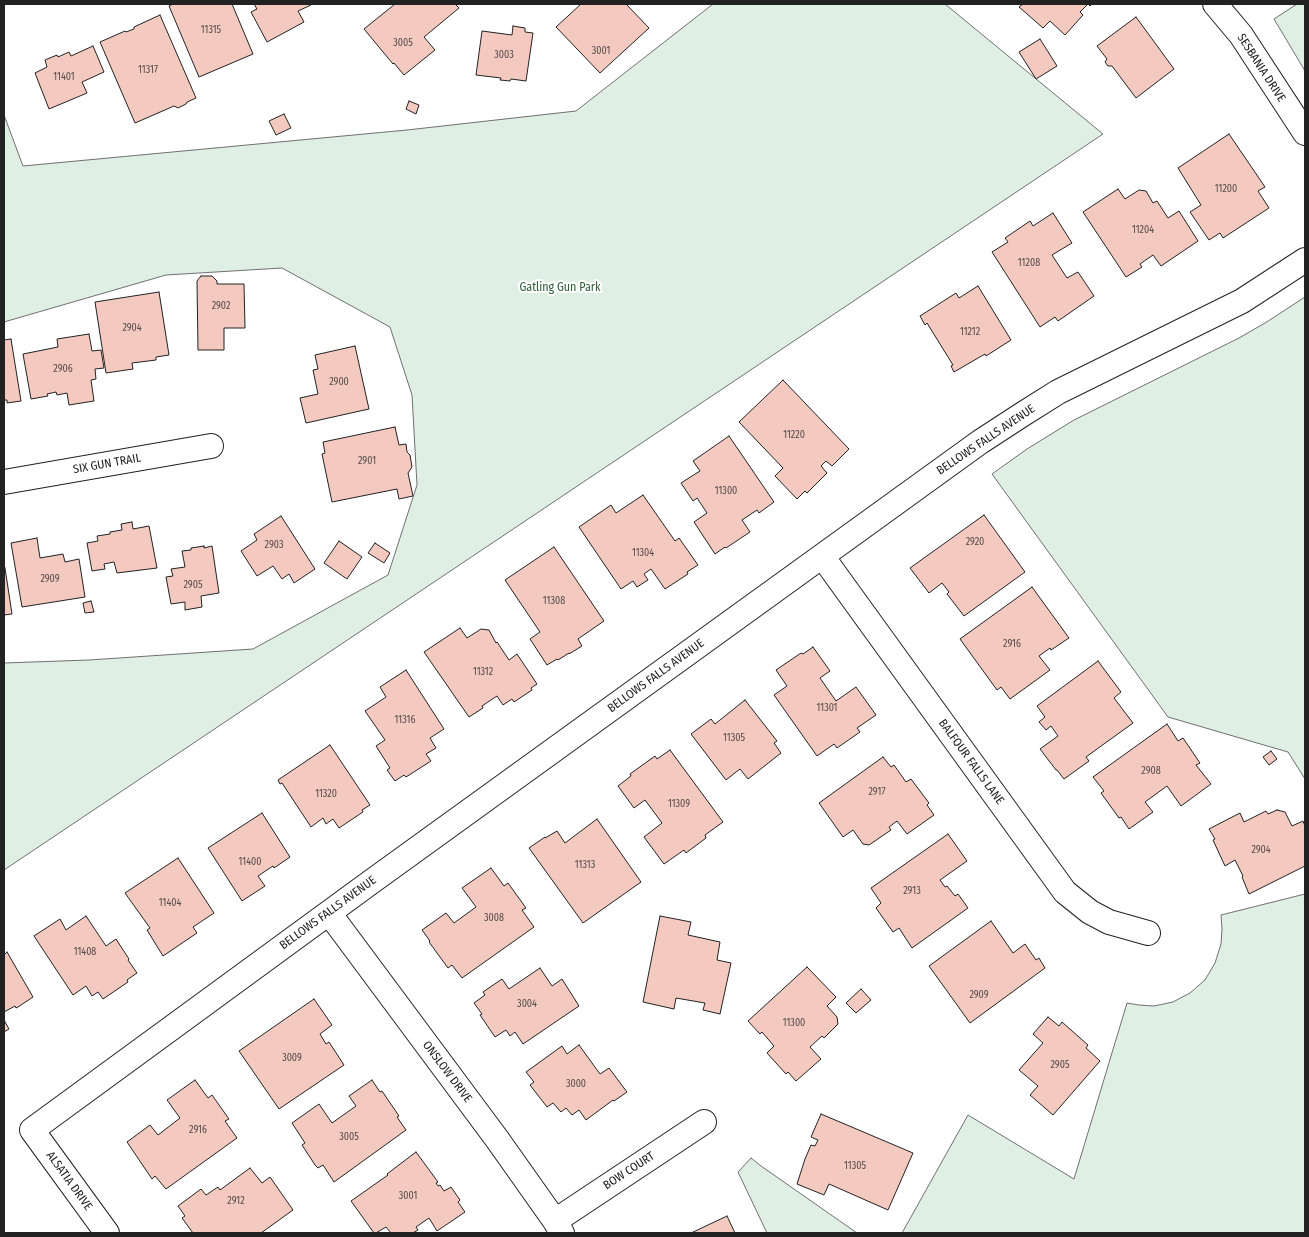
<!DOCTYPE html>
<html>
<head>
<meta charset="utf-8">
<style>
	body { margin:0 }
	#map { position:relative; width:1309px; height:1237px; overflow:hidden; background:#fff; font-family:"Fira Sans Condensed",sans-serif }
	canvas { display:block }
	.frame { position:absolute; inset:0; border:5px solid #222; pointer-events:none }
</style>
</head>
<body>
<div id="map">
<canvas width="1309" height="1237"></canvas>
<div class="frame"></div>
</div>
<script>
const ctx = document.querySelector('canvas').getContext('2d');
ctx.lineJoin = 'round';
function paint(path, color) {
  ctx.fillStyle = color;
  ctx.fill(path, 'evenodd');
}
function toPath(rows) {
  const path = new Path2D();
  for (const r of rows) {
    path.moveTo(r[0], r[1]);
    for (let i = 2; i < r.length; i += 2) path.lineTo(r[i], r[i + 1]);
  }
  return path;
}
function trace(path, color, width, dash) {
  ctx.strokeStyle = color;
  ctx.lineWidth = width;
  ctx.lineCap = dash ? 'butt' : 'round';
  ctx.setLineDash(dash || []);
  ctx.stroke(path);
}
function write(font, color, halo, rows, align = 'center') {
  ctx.font = font + ' "Fira Sans Condensed",sans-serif';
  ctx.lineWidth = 4;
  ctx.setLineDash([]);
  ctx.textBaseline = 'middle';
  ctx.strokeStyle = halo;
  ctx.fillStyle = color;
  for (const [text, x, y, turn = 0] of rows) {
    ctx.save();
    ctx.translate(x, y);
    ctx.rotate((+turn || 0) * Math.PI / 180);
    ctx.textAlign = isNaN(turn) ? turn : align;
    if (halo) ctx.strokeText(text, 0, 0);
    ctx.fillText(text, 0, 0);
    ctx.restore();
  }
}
const green = toPath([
	[713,4,945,4,1103,134,4,870,4,663,89,660,253,649,388,575,417,485,412,395,390,327,282,268,166,275,4,322,4,115,23,166,407,130,576,111,713,4],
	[1297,4,1305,4,1305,71,1274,19,1297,4],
	[1305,297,1305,779,1288,752,1168,717,992,474,1027,449,1074,420,1239,338,1265,323,1305,297],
	[1305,894,1305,1233,902,1233,968,1115,1074,1179,1127,1003,1139,1005,1154,1006,1173,1002,1190,993,1205,980,1215,963,1221,944,1222,929,1221,915,1305,894],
	[751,1158,761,1166,857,1233,767,1233,738,1172,751,1158]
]);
const building = toPath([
	[173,4,232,4,253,54,199,77,169,6,173,4],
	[254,4,310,4,311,5,298,11,304,22,267,42,251,12,257,9,254,4],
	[395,4,455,4,459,8,424,37,435,50,404,75,394,63,393,64,364,29,395,4],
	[581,4,626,4,649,28,600,73,556,27,581,4],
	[1023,4,1092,4,1090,6,1088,4,1080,12,1083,15,1065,35,1050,21,1043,28,1019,7,1023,4],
	[160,15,196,98,187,102,186,104,178,108,174,106,135,123,100,42,125,31,126,32,134,29,134,27,160,15],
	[1136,17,1174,69,1136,98,1112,66,1108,66,1105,62,1107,59,1097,46,1136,17],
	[513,26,525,28,525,32,533,33,526,81,511,79,510,81,500,80,501,78,476,75,482,31,512,35,513,26],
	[1040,39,1057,66,1036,79,1019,52,1040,39],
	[93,46,104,72,82,82,87,93,49,109,35,73,47,67,45,60,57,55,58,57,69,52,71,56,93,46],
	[409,101,419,105,416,114,406,109,409,101],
	[284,114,291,128,276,135,269,121,284,114],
	[1229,134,1265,187,1258,191,1269,208,1223,238,1220,233,1209,240,1190,212,1201,205,1178,168,1229,134],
	[1118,189,1125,199,1139,190,1146,191,1153,203,1157,201,1168,218,1179,211,1198,241,1161,266,1153,255,1140,264,1142,267,1126,277,1083,212,1118,189],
	[1053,213,1072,243,1052,255,1067,278,1078,272,1094,296,1058,321,1055,317,1040,327,992,252,1008,242,1005,238,1030,221,1033,226,1053,213],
	[201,276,212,276,217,281,217,284,244,284,245,328,224,328,224,350,198,350,197,281,201,276],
	[978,286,1011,340,986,356,985,354,954,372,951,366,953,365,927,323,925,325,920,316,956,293,959,298,978,286],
	[159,292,169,355,156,357,156,360,132,363,133,369,106,373,95,302,159,292],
	[89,334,92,351,101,350,104,368,95,369,96,379,91,380,94,401,69,405,67,393,57,395,56,392,47,394,48,396,31,399,23,354,58,347,57,339,89,334],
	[11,339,21,401,7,403,7,400,4,400,4,340,11,339],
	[355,346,369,409,306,423,300,398,318,394,313,370,318,369,315,355,355,346],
	[783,380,849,449,832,466,826,461,821,466,827,473,807,493,805,491,797,499,775,476,783,468,739,422,783,380],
	[395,427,399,445,406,444,407,452,410,455,412,467,408,473,413,496,399,499,397,489,332,502,322,454,325,453,323,442,395,427],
	[729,436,774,502,759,513,757,510,742,520,750,532,726,548,725,547,715,554,694,522,707,513,697,498,693,501,681,483,700,471,693,461,729,436],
	[643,495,675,541,679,538,698,565,687,572,688,574,665,589,651,569,644,574,648,580,637,587,633,581,621,589,579,527,611,505,616,513,643,495],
	[984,515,1025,572,964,616,947,594,949,592,942,583,929,593,910,568,984,515],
	[281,516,315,569,294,583,289,574,282,579,273,566,257,576,241,551,257,540,254,534,281,516],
	[132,522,133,529,149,526,157,568,117,573,114,562,104,564,105,569,92,571,87,543,98,541,97,536,110,534,110,532,122,530,121,524,132,522],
	[37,538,40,558,63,554,65,562,79,559,85,597,22,607,11,543,37,538],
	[339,541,362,557,347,579,324,563,339,541],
	[375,543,390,553,384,563,368,553,375,543],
	[204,546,204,548,212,546,219,593,201,596,202,607,185,610,185,602,171,604,166,577,173,576,171,569,185,567,182,551,191,550,191,548,204,546],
	[554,547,604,621,578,639,582,646,569,654,569,653,558,660,557,659,547,665,530,639,540,632,505,580,554,547],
	[5,568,12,614,4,615,4,569,5,568],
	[1032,587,1069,638,1051,650,1050,648,1039,656,1050,670,1010,699,1001,687,997,690,960,639,1032,587],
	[91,601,94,612,85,613,83,603,91,601],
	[460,628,467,638,481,629,489,630,496,643,497,642,509,660,517,654,537,684,531,688,532,690,514,702,512,699,503,705,497,696,482,706,483,708,469,717,424,652,460,628],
	[813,647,830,671,820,678,836,701,856,687,876,715,857,728,860,732,837,748,834,744,817,756,774,695,787,686,776,670,801,653,803,654,813,647],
	[1098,661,1121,692,1114,698,1133,723,1086,757,1089,761,1064,779,1057,770,1056,770,1040,749,1058,736,1051,726,1046,730,1039,722,1045,717,1037,706,1098,661],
	[406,670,444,729,430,738,436,748,426,754,431,761,406,777,404,775,395,781,387,770,390,768,376,746,385,740,365,711,386,697,380,687,406,670],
	[745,700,777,741,774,743,781,753,748,779,740,769,726,780,691,734,711,719,715,724,745,700],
	[1167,724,1178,741,1183,738,1200,763,1196,765,1211,784,1181,806,1167,786,1145,802,1153,812,1129,829,1121,817,1119,818,1101,793,1104,791,1093,777,1167,724],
	[330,745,370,805,362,810,363,812,339,828,333,819,326,824,323,818,311,827,282,783,280,784,278,780,330,745],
	[670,750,723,822,705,835,706,838,686,853,684,850,664,864,644,837,662,823,645,800,634,808,618,786,631,776,630,774,655,756,657,759,670,750],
	[1271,751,1277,759,1269,765,1263,757,1271,751],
	[883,757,891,767,894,765,906,782,911,779,929,803,927,805,934,815,907,834,897,821,889,827,891,830,869,845,863,844,853,830,843,837,819,803,883,757],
	[1277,810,1285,812,1292,826,1303,821,1305,826,1305,866,1249,894,1242,877,1243,876,1235,860,1225,866,1213,840,1215,839,1209,829,1240,813,1244,822,1266,811,1268,814,1277,810],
	[262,813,290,857,274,868,273,866,258,876,265,886,242,901,208,848,262,813],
	[597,819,641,882,583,923,529,848,545,837,545,838,557,831,565,843,597,819],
	[948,834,967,861,940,880,945,887,947,886,955,896,958,894,968,908,912,948,899,928,893,932,876,908,881,903,871,888,948,834],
	[178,858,214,913,193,927,197,933,163,956,147,930,150,928,125,893,178,858],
	[491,868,504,886,508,883,526,908,522,910,534,927,462,978,452,965,448,968,429,942,430,941,422,930,446,913,454,923,476,907,462,888,491,868],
	[86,916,106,946,116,939,129,959,128,960,137,973,127,980,128,982,103,999,98,992,92,996,86,986,73,995,34,936,60,919,66,930,86,916],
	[660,916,691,922,688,935,720,942,717,960,731,963,720,1014,703,1010,705,1003,676,998,674,1009,643,1002,660,916],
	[991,921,1013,953,1025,944,1036,960,1039,958,1045,968,970,1023,929,966,991,921],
	[7,952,33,997,18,1007,16,1008,15,1006,4,1012,4,955,7,952],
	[807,967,836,997,827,1006,837,1017,838,1024,824,1038,822,1036,810,1047,821,1059,796,1081,788,1072,786,1074,767,1053,774,1046,762,1032,760,1034,748,1021,807,967],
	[540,968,552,986,562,979,579,1006,523,1044,515,1032,510,1036,506,1030,495,1037,480,1015,482,1014,474,1003,485,995,483,992,502,979,509,989,540,968],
	[861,989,871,1000,856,1013,846,1003,861,989],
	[314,999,332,1025,320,1034,326,1044,329,1042,344,1065,279,1109,239,1051,314,999],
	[1048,1017,1059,1026,1062,1022,1088,1045,1086,1048,1100,1061,1053,1115,1030,1095,1038,1086,1019,1070,1043,1043,1033,1034,1048,1017],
	[4,1020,9,1029,4,1032,4,1020],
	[579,1045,600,1074,609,1068,627,1092,614,1101,613,1100,586,1120,579,1110,572,1115,566,1108,561,1112,553,1103,547,1107,530,1085,534,1082,526,1072,562,1046,567,1054,579,1045],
	[195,1080,208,1098,212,1095,229,1119,225,1121,237,1138,166,1189,155,1176,152,1179,127,1142,150,1125,158,1135,180,1118,167,1100,195,1080],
	[372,1080,380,1092,382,1091,399,1116,397,1117,406,1130,334,1182,323,1165,318,1168,315,1165,302,1145,305,1143,292,1123,319,1104,332,1123,356,1106,349,1096,372,1080],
	[821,1114,913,1153,888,1210,829,1184,824,1195,797,1184,805,1159,811,1145,815,1146,818,1140,811,1137,821,1114],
	[416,1152,438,1182,436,1183,438,1186,440,1185,444,1191,451,1187,460,1200,458,1202,465,1212,437,1231,429,1218,416,1227,418,1230,413,1233,391,1233,386,1227,376,1233,374,1233,351,1201,388,1175,387,1174,416,1152],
	[250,1168,262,1183,270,1177,293,1210,261,1233,193,1233,182,1218,185,1216,178,1206,201,1189,206,1195,218,1187,220,1190,250,1168],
	[727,1216,735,1233,691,1233,727,1216]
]);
const street = toPath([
	[1215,4,1241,35,1305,133],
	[4,482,211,446],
	[822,556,1065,892,1090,912,1109,922,1148,933],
	[329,913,497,1139,555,1221,562,1233],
	[555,1221,704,1122],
	[107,1233,32,1130,371,882,980,442,1023,414,1058,392,1242,301,1305,260]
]);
const numberNames = [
	["11315",211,30],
	["3005",403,43],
	["3001",601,51],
	["3003",504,55],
	["11317",148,70],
	["11401",64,77],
	["11200",1226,189],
	["11204",1143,230],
	["11208",1029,263],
	["2902",221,306],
	["2904",132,328],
	["11212",970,332],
	["2906",63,369],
	["2900",339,382],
	["11220",794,435],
	["2901",367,461],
	["11300",726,491],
	["2920",975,542],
	["2903",274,545],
	["11304",643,553],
	["2909",50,579],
	["2905",193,585],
	["11308",554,601],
	["2916",1012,644],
	["11312",483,672],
	["11301",827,708],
	["11316",405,720],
	["11305",734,738],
	["2908",1151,771],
	["2917",877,792],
	["11320",326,794],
	["11309",679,804],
	["2904",1261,850],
	["11400",250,862],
	["11313",585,865],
	["2913",912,891],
	["11404",170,903],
	["3008",494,918],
	["11408",85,952],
	["2909",979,995],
	["3004",527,1004],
	["11300",794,1023],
	["3009",292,1058],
	["2905",1060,1065],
	["3000",576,1084],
	["2916",198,1130],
	["3005",349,1137],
	["11305",855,1166],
	["3001",408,1196],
	["2912",236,1201]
];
const streetNames = [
	["SESBANIA DRIVE",1261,68,57],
	["BELLOWS FALLS AVENUE",986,440,-34],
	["SIX GUN TRAIL",107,464,-10],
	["BELLOWS FALLS AVENUE",656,676,-36],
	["BALFOUR FALLS LANE",971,762,54],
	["BELLOWS FALLS AVENUE",328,913,-36],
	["ONSLOW DRIVE",447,1072,53],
	["BOW COURT",629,1171,-33],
	["ALSATIA DRIVE",69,1181,54]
];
const parkNames = [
	["Gatling Gun Park",560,288]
];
paint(green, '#e0efe3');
trace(green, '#6f6f6f', 1);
paint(building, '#f3c9c0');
trace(building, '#222', 1);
trace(street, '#222', 26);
trace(street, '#fff', 24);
write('10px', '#564c4a', null, numberNames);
write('12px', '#222', '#fff', streetNames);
write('12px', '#2f5e38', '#fff', parkNames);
</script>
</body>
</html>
